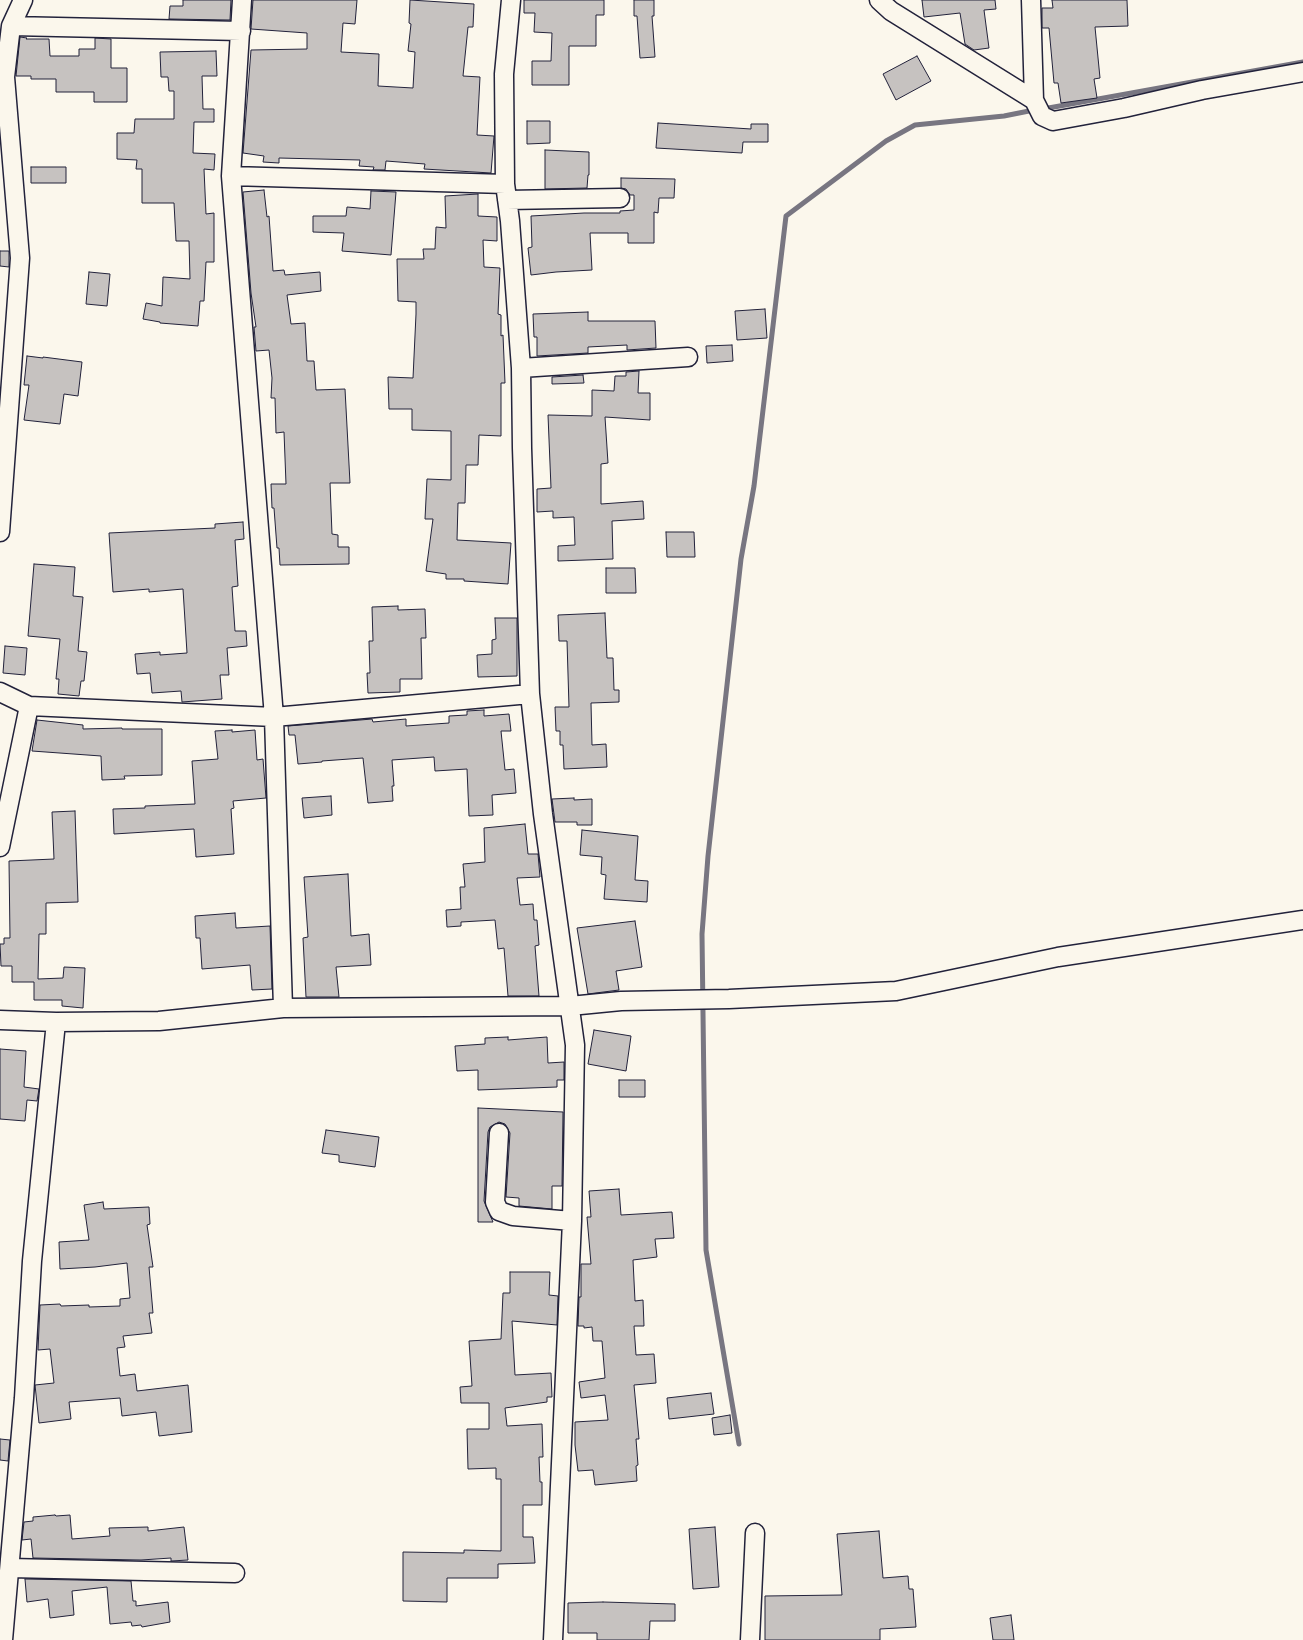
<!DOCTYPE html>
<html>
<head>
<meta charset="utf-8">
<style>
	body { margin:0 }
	canvas { display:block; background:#fbf7ec }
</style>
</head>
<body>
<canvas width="1303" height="1640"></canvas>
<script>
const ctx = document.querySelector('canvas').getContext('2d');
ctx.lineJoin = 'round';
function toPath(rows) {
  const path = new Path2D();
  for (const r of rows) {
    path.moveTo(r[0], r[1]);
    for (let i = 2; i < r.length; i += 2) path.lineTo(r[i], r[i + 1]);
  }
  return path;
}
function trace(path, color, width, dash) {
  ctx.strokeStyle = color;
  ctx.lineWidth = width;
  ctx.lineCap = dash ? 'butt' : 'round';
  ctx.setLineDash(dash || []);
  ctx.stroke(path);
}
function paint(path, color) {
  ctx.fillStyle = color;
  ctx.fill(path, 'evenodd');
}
const stream = toPath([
	[1043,109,1303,62],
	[739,1444,706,1250,702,934,708,856,741,559,754,486,786,216,886,141,915,125,1004,116,1034,110]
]);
const building = toPath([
	[183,0,231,0,230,20,169,19,170,6,183,6,183,0],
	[253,0,357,0,355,24,343,23,341,52,379,54,378,86,413,88,415,52,408,51,411,24,409,23,410,0,474,4,473,27,468,27,463,76,480,77,477,135,494,136,491,173,424,169,425,164,386,161,385,170,373,170,374,167,359,166,360,160,279,158,279,163,263,162,264,156,243,153,251,50,307,49,307,33,251,29,253,0],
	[524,0,604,0,604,15,596,15,596,46,569,46,569,85,532,85,532,61,551,61,552,33,534,32,535,13,524,13,524,0],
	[634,0,654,0,654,16,652,16,655,57,640,58,637,16,634,16,634,0],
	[922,0,995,0,996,9,984,10,989,48,974,50,965,44,960,13,924,17,922,0],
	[1052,0,1127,0,1128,26,1095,27,1100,78,1094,79,1097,98,1061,103,1058,83,1054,83,1049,28,1042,28,1042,8,1053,8,1052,0],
	[20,37,27,38,26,39,49,39,50,56,79,56,79,49,95,49,95,38,111,39,111,68,127,68,127,102,94,102,94,92,56,92,56,79,31,79,31,76,16,76,20,37],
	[216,51,217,76,202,76,203,109,214,109,214,122,194,122,193,153,215,154,214,170,204,169,206,214,214,213,214,262,206,262,204,301,200,301,198,326,160,323,160,322,143,319,146,303,162,306,163,277,190,279,189,241,176,241,174,203,142,203,142,169,136,169,137,160,117,159,117,133,134,133,135,119,174,119,174,91,169,91,168,77,161,77,160,52,216,51],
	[917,56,931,81,896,100,883,74,917,56],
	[527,121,550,121,550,143,527,144,527,121],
	[658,123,751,129,751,124,768,124,768,142,743,142,742,153,656,148,658,123],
	[545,150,589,152,589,175,588,175,587,188,545,189,545,150],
	[31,167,66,167,66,183,31,183,31,167],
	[621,178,675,179,674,198,659,198,658,213,654,212,654,243,628,243,628,233,590,233,592,270,556,272,531,275,528,248,532,247,531,216,584,213,620,213,620,211,634,210,634,195,630,195,626,189,621,188,621,178],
	[264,190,267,217,269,216,273,271,284,270,285,275,320,272,321,291,287,295,291,324,305,323,307,361,314,361,316,390,345,389,350,483,330,483,332,534,338,535,338,547,349,547,349,564,280,565,279,548,277,548,274,508,272,508,271,484,286,484,284,432,276,433,275,398,271,398,272,378,269,350,256,351,254,327,256,327,251,293,243,192,264,190],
	[371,191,396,192,391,255,342,251,344,233,313,232,313,216,346,216,347,207,370,209,371,191],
	[478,194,478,216,497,217,497,241,483,240,484,267,500,268,498,314,501,315,501,336,503,335,505,383,501,383,501,436,479,435,478,465,466,465,465,503,458,503,457,540,511,543,508,584,464,581,464,579,446,579,446,574,426,571,433,519,425,519,427,479,451,480,451,431,412,430,412,409,389,409,388,377,413,378,416,314,416,302,398,301,397,259,424,259,423,249,435,249,436,227,446,228,445,196,478,194],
	[0,251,9,251,9,267,0,266,0,251],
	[89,272,110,274,107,306,86,304,89,272],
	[765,309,767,338,737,340,735,311,765,309],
	[588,312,588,321,655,321,656,348,627,350,627,345,588,347,588,353,537,356,537,337,534,337,533,314,588,312],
	[732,345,733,361,707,363,706,346,732,345],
	[27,356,43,358,43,357,82,362,78,396,64,394,60,424,24,420,29,385,24,385,27,356],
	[639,371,638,393,650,393,650,420,605,417,608,463,601,464,601,504,643,501,644,519,612,521,613,559,558,561,558,546,575,545,574,517,553,518,553,511,537,512,537,489,551,488,548,415,592,416,592,390,614,391,615,376,626,376,626,372,639,371],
	[583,375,584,383,552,384,552,377,583,375],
	[243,522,244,539,235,540,238,586,232,587,235,631,246,631,247,646,227,648,229,675,220,675,222,699,182,702,181,691,152,693,150,673,137,674,135,654,160,652,160,655,187,653,183,589,149,592,149,589,113,592,109,533,215,528,215,524,243,522],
	[666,532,694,532,695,557,667,557,666,532],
	[34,564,75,567,73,596,83,597,78,651,87,652,84,681,81,681,79,696,58,694,59,679,56,679,60,639,28,636,34,564],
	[606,568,635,568,636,593,606,593,606,568],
	[398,606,398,610,425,609,426,638,421,638,422,679,400,679,400,692,368,693,367,673,370,673,369,641,373,641,372,607,398,606],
	[605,613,607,658,613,658,614,690,619,690,619,702,591,703,592,745,606,744,607,767,564,769,563,745,560,745,560,731,556,731,555,707,569,707,567,641,559,641,558,615,605,613],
	[495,618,517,618,517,676,478,677,477,655,492,654,492,640,496,639,495,618],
	[5,646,27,648,25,675,3,673,5,646],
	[484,710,484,716,509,714,511,731,501,731,505,770,514,769,516,793,492,795,493,815,469,816,467,769,435,771,434,757,392,760,394,786,392,786,393,801,368,803,363,758,322,761,322,762,298,764,295,735,289,735,288,726,372,719,373,722,406,719,406,726,449,723,449,716,467,715,467,711,484,710],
	[37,720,83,725,83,729,122,728,122,729,162,729,162,775,124,776,125,779,102,780,101,756,32,751,37,720],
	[232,730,232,732,255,730,257,760,263,759,266,798,233,801,234,808,231,809,234,854,196,857,194,829,114,834,113,809,145,808,145,806,195,804,192,761,218,759,215,731,232,730],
	[331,796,332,815,304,818,302,798,331,796],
	[574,798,574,800,592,799,592,825,577,825,577,822,555,822,552,799,574,798],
	[75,811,78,902,46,903,46,934,39,934,38,979,63,978,64,967,85,968,83,1008,62,1006,62,1000,34,1000,34,982,12,982,12,966,1,966,0,944,4,944,4,938,10,938,9,861,54,859,52,812,75,811],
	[525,824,528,854,538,854,540,877,517,878,520,905,533,904,534,920,537,920,539,945,535,946,539,996,508,996,504,948,498,949,495,920,461,922,461,926,447,927,446,910,461,909,460,887,465,887,463,864,485,862,484,828,525,824],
	[582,830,638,836,635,880,648,881,647,902,604,899,606,875,601,874,602,857,580,855,582,830],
	[348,874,351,936,369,934,371,965,336,967,339,997,306,997,303,938,308,937,304,877,348,874],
	[235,913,236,928,270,926,272,989,252,990,250,965,202,969,200,938,196,938,195,916,235,913],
	[635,921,642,967,616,971,619,990,588,994,577,928,635,921],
	[594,1030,631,1036,626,1071,588,1064,594,1030],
	[508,1037,508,1040,547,1037,548,1063,564,1062,564,1080,557,1080,557,1087,478,1090,478,1070,457,1071,455,1046,485,1044,485,1038,508,1037],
	[0,1049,26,1051,24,1087,39,1089,37,1101,27,1100,25,1121,0,1119,0,1049],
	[619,1080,645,1080,645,1097,619,1097,619,1080],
	[478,1108,563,1112,562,1186,552,1186,552,1209,519,1206,519,1198,506,1197,510,1133,505,1124,499,1122,490,1127,488,1132,484,1201,493,1222,478,1222,478,1108],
	[326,1130,379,1137,375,1167,339,1162,339,1155,322,1153,326,1130],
	[619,1189,621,1215,672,1212,674,1238,655,1239,657,1257,633,1260,635,1301,643,1300,644,1326,634,1326,636,1355,654,1354,656,1383,634,1385,639,1439,636,1439,638,1465,636,1466,637,1481,595,1485,593,1470,578,1471,575,1445,575,1422,608,1420,605,1395,581,1398,579,1382,605,1378,602,1341,593,1341,592,1327,584,1328,584,1326,578,1326,579,1297,581,1297,581,1264,591,1264,587,1217,591,1217,589,1191,619,1189],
	[103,1202,104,1209,149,1207,150,1224,147,1225,153,1267,149,1267,153,1313,149,1313,152,1333,123,1336,125,1347,117,1348,120,1376,135,1374,137,1391,188,1385,192,1432,159,1436,156,1412,122,1416,120,1398,69,1402,71,1419,39,1423,35,1385,54,1383,50,1349,38,1350,40,1305,60,1304,61,1306,89,1305,89,1307,120,1306,120,1299,130,1298,127,1263,95,1267,60,1269,59,1242,89,1240,84,1205,103,1202],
	[510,1272,550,1272,549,1295,558,1296,557,1325,512,1321,515,1375,551,1373,552,1397,547,1397,547,1402,505,1408,507,1426,542,1424,543,1457,539,1457,540,1482,542,1482,542,1505,523,1505,523,1537,533,1537,535,1563,498,1564,498,1578,447,1578,447,1602,403,1601,403,1552,464,1553,464,1550,501,1551,501,1479,496,1479,496,1468,468,1469,467,1429,489,1429,489,1403,461,1403,460,1387,472,1386,469,1341,501,1339,503,1293,510,1293,510,1272],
	[711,1393,714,1414,669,1419,667,1398,711,1393],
	[730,1415,732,1433,714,1435,712,1418,730,1415],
	[0,1439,10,1440,8,1461,0,1460,0,1439],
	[55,1515,56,1516,70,1515,72,1539,110,1536,109,1528,148,1527,148,1531,184,1527,188,1560,171,1561,171,1558,141,1560,33,1558,31,1539,22,1540,24,1522,33,1521,33,1517,55,1515],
	[715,1527,719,1587,693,1589,689,1529,715,1527],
	[879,1531,883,1578,908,1576,909,1589,913,1589,916,1627,880,1629,880,1640,765,1640,765,1596,842,1595,837,1534,879,1531],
	[25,1579,131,1581,133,1601,136,1601,136,1606,168,1602,170,1622,142,1627,141,1625,132,1626,131,1622,110,1624,107,1587,72,1591,74,1615,50,1618,48,1599,27,1602,25,1579],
	[603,1602,675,1604,675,1621,650,1621,649,1640,597,1640,597,1633,568,1633,568,1603,603,1602],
	[1011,1615,1014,1640,993,1640,990,1618,1011,1615]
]);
const minor = toPath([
	[242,0,231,176,274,717,283,1008],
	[511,0,504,74,505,184,510,221,521,368,522,448,530,694,543,814,575,1045,572,1221,553,1640],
	[879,0,891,11,1034,100,1042,116,1053,121,1124,108,1202,90,1303,72],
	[1031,0,1034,100],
	[11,26,241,31],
	[231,176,505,184],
	[507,200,620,198],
	[521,368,688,357],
	[0,532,20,258,5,77,11,26,23,0],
	[0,692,29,706,274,717,530,694],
	[0,847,29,706],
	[0,1020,56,1022,159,1021,283,1008,570,1006,621,1001,729,999,896,991,1058,957,1303,920],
	[499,1133,495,1202,499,1211,513,1216,572,1221],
	[10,1568,235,1573],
	[3,1640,24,1398,32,1261,56,1022],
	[750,1640,755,1533]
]);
trace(stream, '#787681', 5);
paint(building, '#c6c2c0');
trace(building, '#22223b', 1);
trace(minor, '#22223b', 21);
trace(minor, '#fbf7ec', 18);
</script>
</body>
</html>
